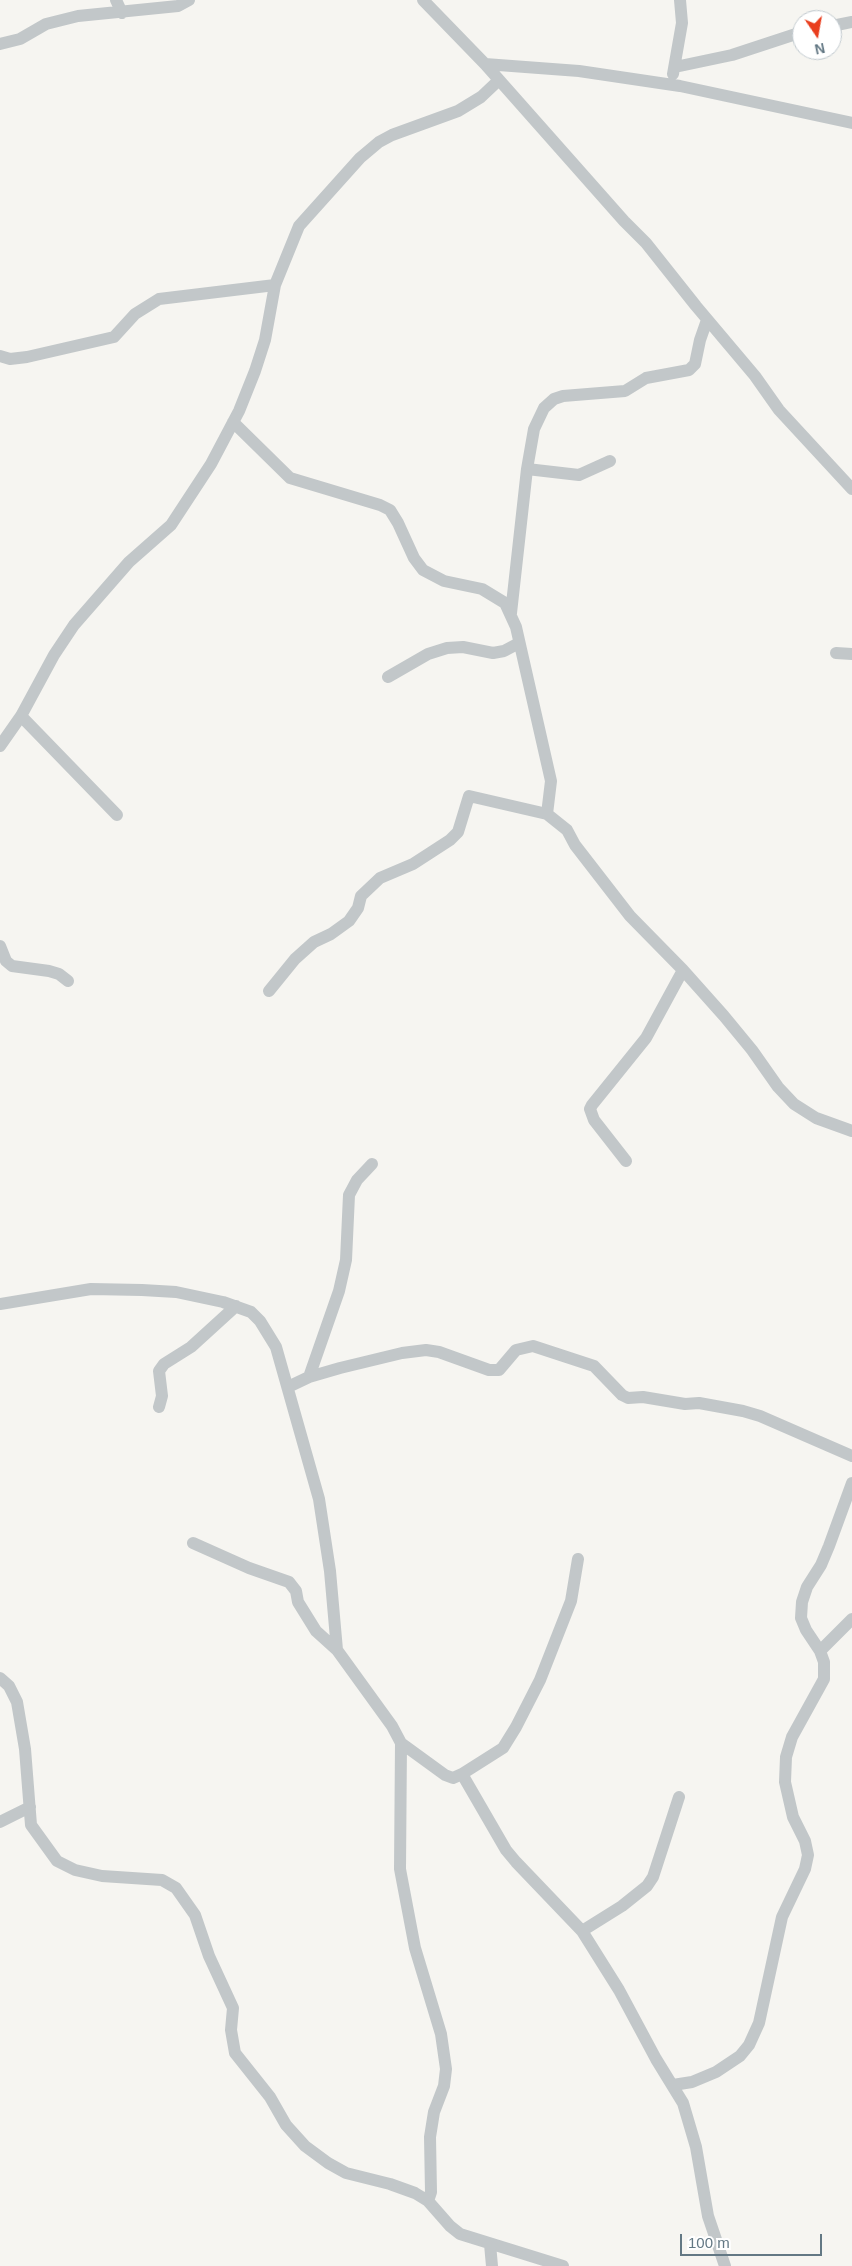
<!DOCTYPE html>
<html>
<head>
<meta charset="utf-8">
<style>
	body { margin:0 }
	#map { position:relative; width:852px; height:2266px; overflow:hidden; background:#f6f5f1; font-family:Helvetica,sans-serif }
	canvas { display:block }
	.north { position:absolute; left:792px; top:10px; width:50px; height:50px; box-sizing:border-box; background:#fff; border:1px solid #c1c9ce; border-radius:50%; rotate:168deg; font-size:14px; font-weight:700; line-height:20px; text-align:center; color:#637884 }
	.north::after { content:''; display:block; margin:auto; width:18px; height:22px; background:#e93e1e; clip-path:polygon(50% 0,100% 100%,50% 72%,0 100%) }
	.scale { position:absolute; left:680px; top:2234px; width:142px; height:22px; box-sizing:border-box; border:2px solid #637884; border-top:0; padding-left:6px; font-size:15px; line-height:18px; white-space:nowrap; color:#637884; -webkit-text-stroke:4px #fff; paint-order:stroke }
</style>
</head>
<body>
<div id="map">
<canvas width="852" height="2266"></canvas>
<div class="north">N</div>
<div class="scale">100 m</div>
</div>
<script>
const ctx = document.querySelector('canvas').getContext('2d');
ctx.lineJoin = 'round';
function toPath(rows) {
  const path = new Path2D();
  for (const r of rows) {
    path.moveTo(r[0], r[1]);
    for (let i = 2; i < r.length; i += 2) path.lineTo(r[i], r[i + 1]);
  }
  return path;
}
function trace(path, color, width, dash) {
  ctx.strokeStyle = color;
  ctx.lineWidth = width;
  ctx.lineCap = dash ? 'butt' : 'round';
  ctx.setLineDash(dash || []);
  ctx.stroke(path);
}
const minor = toPath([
	[116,0,122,13],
	[423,0,485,64,624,221,646,243,696,306,755,376,779,410,852,489],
	[832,26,852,22],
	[0,44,20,39,46,24,78,16,178,6,189,0],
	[485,64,579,71,680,86,852,123],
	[675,67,732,55,802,32],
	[673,74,682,23,680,0],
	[0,356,10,359,27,357,114,337,135,314,159,299,275,285],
	[233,422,290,478,380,505,390,510,398,523,414,558,423,570,444,581,482,589,505,603,516,627,551,781,547,814,567,830,575,845,630,916,683,970,724,1016,752,1050,778,1087,794,1104,816,1118,852,1131],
	[527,469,579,475,610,461],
	[511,613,527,469,534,429,544,408,554,399,563,396,625,391,646,378,689,370,695,364,700,340,707,320],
	[836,653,852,654],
	[388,677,428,654,447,648,463,647,493,653,504,651,519,643],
	[21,716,117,815],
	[0,746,21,716,54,655,74,625,129,562,171,525,211,464,239,411,255,371,265,340,275,285,299,226,360,158,379,142,392,135,458,111,481,97,499,80],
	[0,946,6,961,12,966,49,971,59,974,68,981],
	[269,991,295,959,314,942,331,934,349,921,358,908,361,896,380,878,413,864,450,840,458,832,469,796,547,814],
	[626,1161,594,1120,590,1109,592,1105,646,1038,683,970],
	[0,1304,91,1289,142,1290,176,1292,223,1302,251,1312,260,1321,276,1347,319,1499,330,1571,337,1650,392,1726,401,1743,445,1775,453,1778,462,1774,506,1850,516,1862,582,1931,619,1990,656,2059,683,2103,696,2147,708,2216,725,2266],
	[309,1377,339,1291,346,1260,349,1195,357,1180,372,1164],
	[288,1387,309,1377,340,1368,402,1353,426,1350,439,1352,489,1370,499,1370,516,1350,533,1346,594,1366,622,1395,628,1398,643,1397,685,1404,699,1403,743,1411,760,1416,852,1456],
	[159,1407,162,1396,159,1371,164,1364,191,1347,236,1306],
	[193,1543,249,1568,289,1582,296,1591,298,1602,316,1631,337,1650],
	[820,1651,852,1619],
	[0,1678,9,1686,17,1702,25,1749,31,1825,57,1861,75,1870,102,1876,162,1880,176,1888,195,1915,209,1956,233,2008,231,2030,235,2053,270,2097,286,2125,305,2146,328,2163,346,2173,390,2184,415,2193,428,2201,450,2226,460,2234,563,2266],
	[401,1743,400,1869,415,1948,441,2034,446,2069,444,2086,434,2112,430,2137,431,2192,428,2201],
	[462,1774,503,1748,516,1727,540,1680,571,1601,578,1559],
	[0,1822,30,1807],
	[582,1931,622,1906,647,1886,653,1877,679,1797],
	[673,2085,692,2082,716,2072,740,2056,749,2045,759,2023,782,1917,805,1869,808,1855,805,1841,793,1817,785,1782,786,1757,792,1737,824,1679,824,1662,820,1651,806,1630,801,1618,802,1602,807,1587,821,1565,829,1546,852,1483],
	[490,2244,492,2266]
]);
trace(minor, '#c2c7c9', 12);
</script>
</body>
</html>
